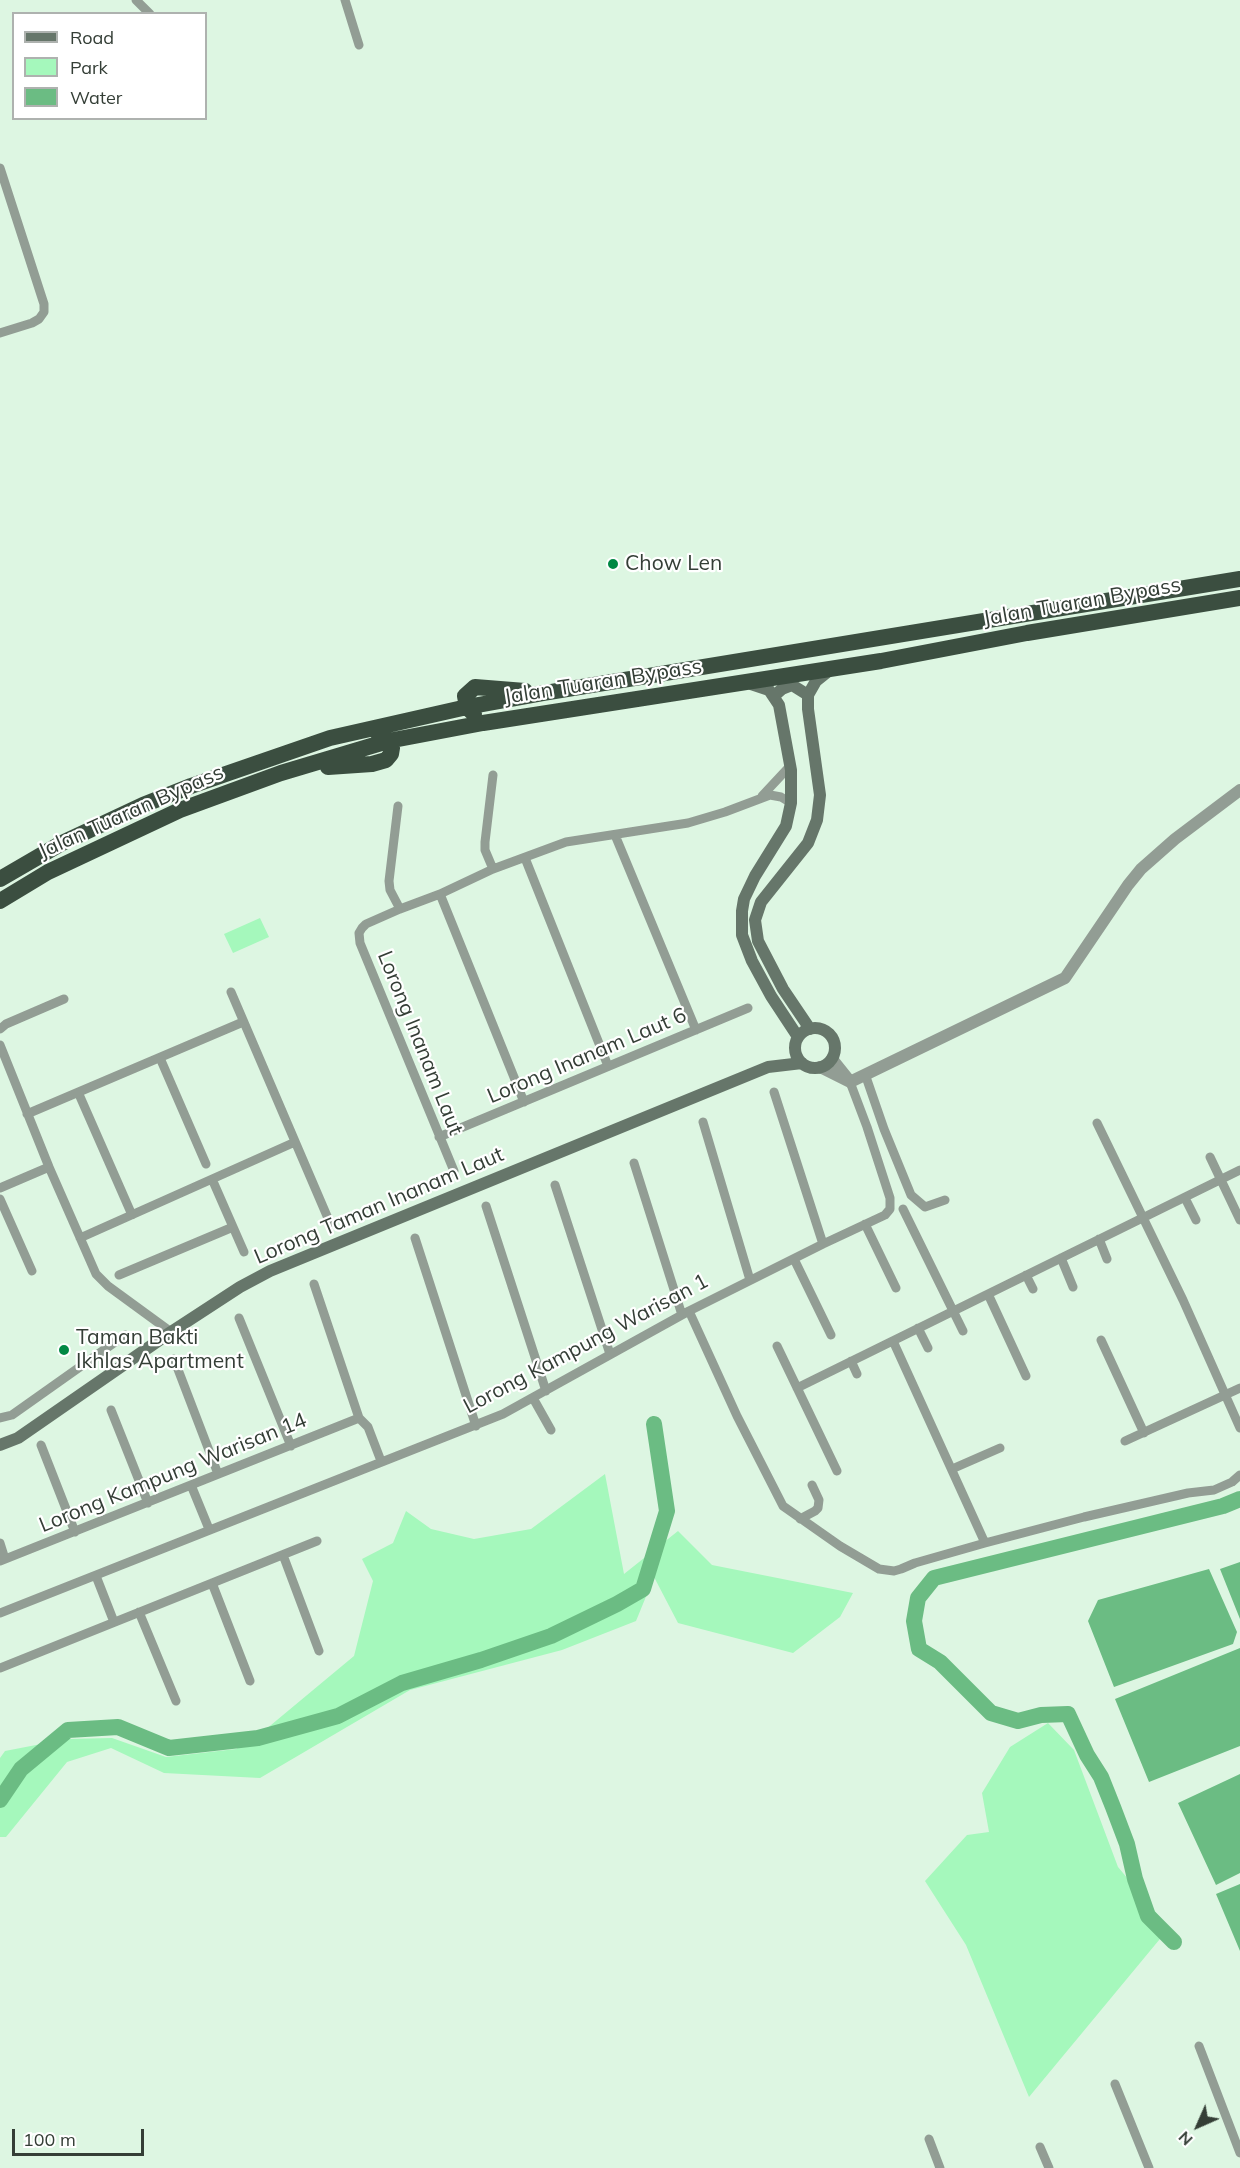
<!DOCTYPE html>
<html>
<head>
<meta charset="utf-8">
<style>
	body { margin:0 }
	#map { position:relative; width:1240px; height:2168px; overflow:hidden; background:#ddf6e2; font-family:Mulish,sans-serif }
	canvas { display:block }
	.legend { position:absolute; left:12px; top:12px; width:195px; height:108px; box-sizing:border-box; background:#fff; border:2px solid #aeb2af; margin:0; padding:8px 10px; list-style:none; font-size:18px; color:#343e36 }
	.legend li { display:flex; align-items:center; gap:12px; height:30px }
	.legend b { width:30px; border:2px solid #aeb2af }
	.north { position:absolute; left:1168px; top:2096px; width:60px; height:60px; -webkit-text-stroke:4px #fff; paint-order:stroke; rotate:225deg; font-size:16px; font-weight:700; line-height:24px; text-align:center; color:#343e36 }
	.north::after { content:''; display:block; margin:auto; width:21px; height:27px; background:#343e36; clip-path:polygon(50% 0,100% 100%,50% 72%,0 100%) }
	.scale { position:absolute; left:12px; top:2129px; width:132px; height:27px; box-sizing:border-box; border:3px solid #343e36; border-top:0; padding-left:8px; font-size:18px; line-height:21px; white-space:nowrap; color:#343e36; -webkit-text-stroke:4px #fff; paint-order:stroke }
</style>
</head>
<body>
<div id="map">
<canvas width="1240" height="2168"></canvas>
<ul class="legend">
<li><b style="height:8px;background:#66766a"></b>Road</li>
<li><b style="height:16px;background:#a5f8bc"></b>Park</li>
<li><b style="height:16px;background:#6bbc83"></b>Water</li>
</ul>
<div class="north">N</div>
<div class="scale">100 m</div>
</div>
<script>
const ctx = document.querySelector('canvas').getContext('2d');
ctx.lineJoin = 'round';
function paint(path, color) {
  ctx.fillStyle = color;
  ctx.fill(path, 'evenodd');
}
function toPath(rows) {
  const path = new Path2D();
  for (const r of rows) {
    if (r.length === 3) {
      path.moveTo(r[0] + r[2], r[1]);
      path.arc(r[0], r[1], r[2], 0, 2 * Math.PI);
      continue;
    }
    path.moveTo(r[0], r[1]);
    for (let i = 2; i < r.length; i += 2) path.lineTo(r[i], r[i + 1]);
  }
  return path;
}
function trace(path, color, width, dash) {
  ctx.strokeStyle = color;
  ctx.lineWidth = width;
  ctx.lineCap = dash ? 'butt' : 'round';
  ctx.setLineDash(dash || []);
  ctx.stroke(path);
}
function write(font, color, halo, rows, align = 'center') {
  ctx.font = font + ' Mulish,sans-serif';
  ctx.lineWidth = 4.5;
  ctx.setLineDash([]);
  ctx.textBaseline = 'middle';
  ctx.strokeStyle = halo;
  ctx.fillStyle = color;
  for (const [text, x, y, turn = 0] of rows) {
    ctx.save();
    ctx.translate(x, y);
    ctx.rotate((+turn || 0) * Math.PI / 180);
    ctx.textAlign = isNaN(turn) ? turn : align;
    if (halo) ctx.strokeText(text, 0, 0);
    ctx.fillText(text, 0, 0);
    ctx.restore();
  }
}
const green = toPath([
	[260,918,269,937,233,953,224,934],
	[605,1474,624,1574,678,1531,712,1565,853,1593,840,1617,793,1653,678,1623,654,1577,636,1621,562,1650,410,1690,260,1778,164,1773,111,1748,67,1762,6,1837,0,1837,0,1758,5,1751,67,1739,112,1738,166,1757,236,1749,265,1730,354,1656,373,1581,362,1559,393,1543,406,1511,431,1529,474,1539,531,1529],
	[1048,1723,1074,1750,1118,1867,1169,1928,1029,2097,966,1945,925,1881,967,1835,989,1832,982,1793,1010,1747]
]);
const water = toPath([
	[1240,1562,1240,1619,1220,1569],
	[1209,1569,1237,1632,1233,1644,1114,1687,1088,1621,1098,1600],
	[1240,1648,1240,1746,1149,1782,1115,1699],
	[1240,1774,1240,1873,1216,1885,1178,1803],
	[1240,1884,1240,1951,1216,1894]
]);
const river = toPath([
	[0,1800,21,1769,68,1730,118,1727,169,1748,258,1738,338,1716,402,1683,481,1660,551,1636,617,1604,643,1589,667,1511,654,1424],
	[1174,1942,1148,1916,1135,1879,1127,1844,1113,1807,1101,1777,1087,1755,1068,1714,1041,1715,1018,1721,991,1713,940,1662,919,1649,914,1621,918,1598,934,1578,1223,1506,1240,1499]
]);
const minor = toPath([
	[136,0,150,14],
	[345,0,359,45],
	[0,168,44,304,44,312,39,319,32,323,0,333],
	[493,775,485,842,485,850,493,869],
	[762,796,790,766],
	[398,806,389,881,390,890,400,909],
	[615,835,696,1030],
	[525,858,608,1066],
	[440,894,524,1102],
	[231,992,330,1223],
	[0,1029,6,1024,64,999],
	[0,1045,49,1167,96,1274,108,1286,171,1332],
	[160,1058,206,1164],
	[865,1074,884,1129,911,1195,925,1207,945,1200],
	[78,1092,132,1215],
	[774,1092,823,1244],
	[27,1114,243,1022],
	[703,1122,750,1280],
	[1097,1123,1183,1300,1240,1428],
	[439,1137,748,1008],
	[1210,1157,1240,1220],
	[634,1163,682,1315],
	[454,1171,360,943,359,933,362,928,366,924,400,909,440,894,493,869,566,842,688,823,725,812,770,795,781,797,791,803],
	[212,1179,244,1252],
	[555,1185,610,1354],
	[0,1188,49,1167],
	[1185,1198,1196,1220],
	[0,1199,32,1271],
	[486,1206,546,1391],
	[903,1209,963,1331],
	[865,1224,896,1288],
	[80,1238,295,1142],
	[415,1238,476,1426],
	[1099,1239,1107,1259],
	[1061,1258,1073,1287],
	[794,1259,831,1335],
	[119,1275,233,1227],
	[1026,1275,1033,1289],
	[314,1284,359,1418,368,1427,381,1461],
	[988,1294,1026,1376],
	[689,1311,737,1416,783,1506,840,1546,879,1569,894,1571,901,1569,915,1563,985,1543,1084,1517,1188,1493,1214,1490,1232,1482,1240,1475],
	[239,1318,291,1446],
	[918,1328,928,1348],
	[1101,1340,1144,1433],
	[893,1341,985,1543],
	[777,1346,837,1471],
	[174,1359,218,1474],
	[851,1361,857,1374],
	[797,1388,1240,1170],
	[533,1398,551,1430],
	[111,1410,148,1503],
	[0,1418,12,1415,125,1335],
	[1125,1441,1240,1388],
	[41,1445,75,1532],
	[952,1469,1000,1448],
	[191,1485,209,1529],
	[800,1519,815,1511,818,1508,819,1500,812,1485],
	[0,1543,5,1559],
	[283,1555,319,1651],
	[0,1561,359,1418],
	[96,1576,114,1622],
	[212,1583,250,1681],
	[139,1612,176,1701],
	[0,1613,503,1414,689,1311,823,1244,885,1215,890,1209,890,1198,867,1127,850,1082],
	[0,1668,317,1541],
	[1199,2046,1240,2153],
	[1115,2084,1149,2168],
	[929,2139,940,2168],
	[1040,2147,1049,2168]
]);
const tertiary = toPath([
	[832,1059,848,1079],
	[820,1067,850,1082],
	[850,1082,1065,978,1128,885,1141,869,1175,839,1240,790]
]);
const secondary = toPath([
	[751,684,769,690,779,705,791,770,791,803,786,826,755,876,744,899,742,911,742,935,752,961,771,996,798,1037],
	[774,696,782,689,792,685,808,695],
	[815,1048,20],
	[810,1029,783,989,758,941,755,920,761,902,808,843,817,820,820,795,808,709,808,695,816,681,831,669],
	[0,1445,18,1438,171,1332,240,1287,270,1271,768,1067,802,1063]
]);
const trunk = toPath([
	[474,714,467,707,465,696,475,687,525,691],
	[328,767,372,764,386,760,391,754,392,748,385,738,379,736],
	[0,879,62,843,143,805,191,786,330,738,467,707,544,693,1240,579],
	[0,901,48,872,180,810,281,773,388,741,483,723,881,661,1027,633,1240,598]
]);
const markers = [
	[613,564,6,"#018844"],
	[64,1350,6,"#018844"]
];
const poiNames = [
	["Chow Len",625,564],
	["Taman Bakti",76,1338],
	["Ikhlas Apartment",76,1362]
];
const streetNames = [
	["Jalan Tuaran Bypass",1082,602,-10],
	["Jalan Tuaran Bypass",603,682,-9],
	["Jalan Tuaran Bypass",131,812,-24],
	["Lorong Inanam Laut",420,1043,68],
	["Lorong Inanam Laut 6",587,1056,-23],
	["Lorong Taman Inanam Laut",379,1206,-23],
	["Lorong Kampung Warisan 1",586,1344,-28],
	["Lorong Kampung Warisan 14",173,1473,-22]
];
paint(green, '#a5f8bc');
paint(water, '#6bbc83');
trace(river, '#6bbc83', 16);
trace(minor, '#929d94', 9);
trace(tertiary, '#929d94', 12);
trace(secondary, '#66766a', 12);
trace(trunk, '#3b4e40', 16);
for (const [x, y, r, color] of markers) {
  const dot = new Path2D();
  dot.arc(x, y, r, 0, 2 * Math.PI);
  ctx.fillStyle = color;
  ctx.fill(dot);
  trace(dot, '#fff', 2);
}
write('21px', '#343e36', '#fff', poiNames, 'left');
write('21px', '#343e36', '#fff', streetNames);
</script>
</body>
</html>
